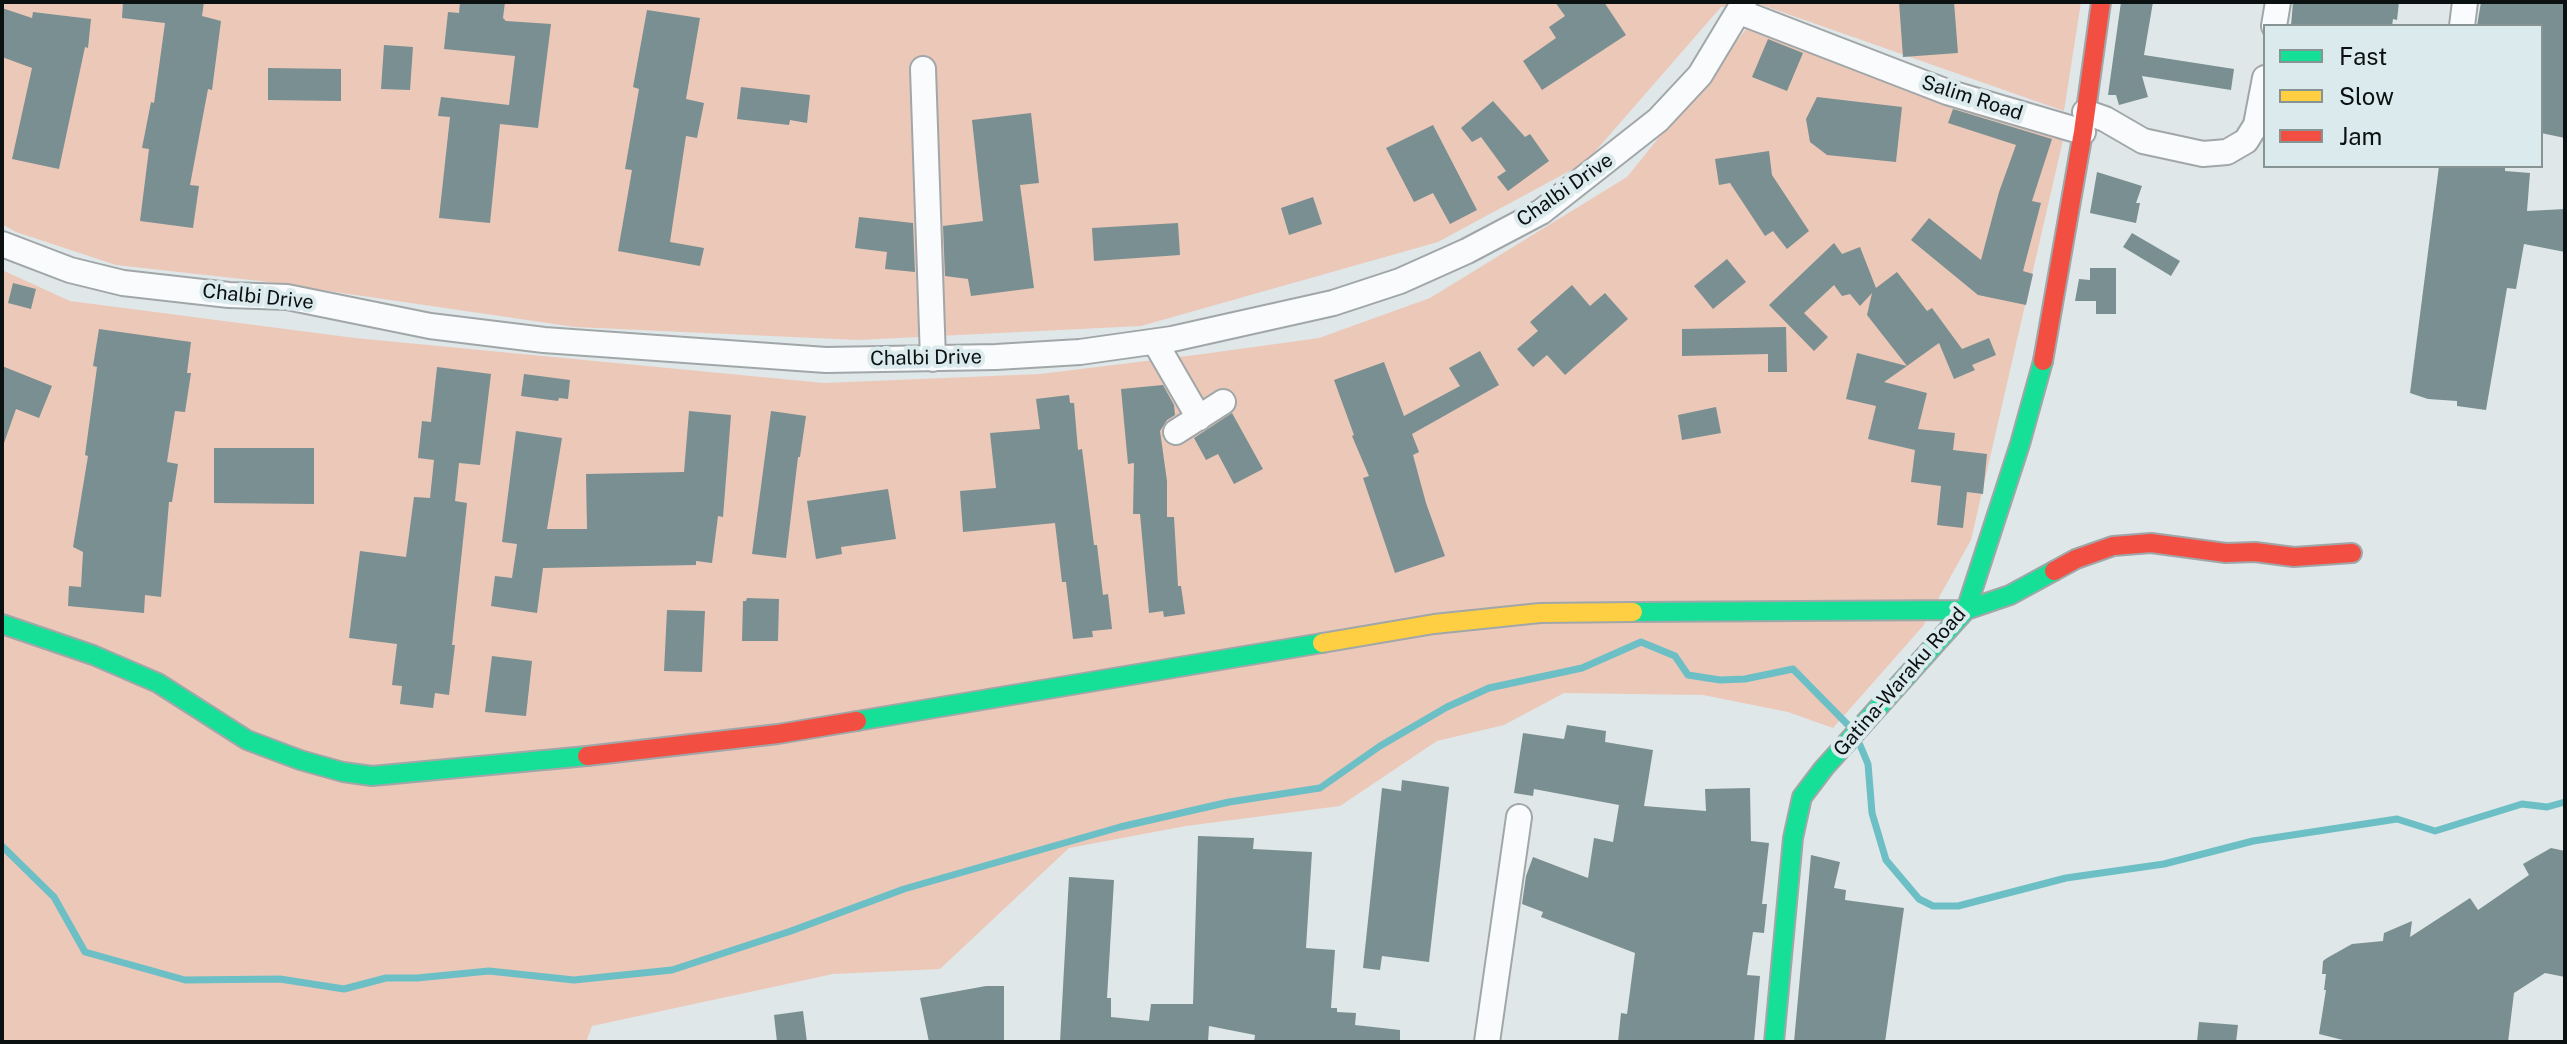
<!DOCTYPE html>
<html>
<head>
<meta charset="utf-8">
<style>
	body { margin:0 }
	#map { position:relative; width:2567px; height:1044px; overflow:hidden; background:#dfe7e8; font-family:"Public Sans",sans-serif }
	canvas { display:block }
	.frame { position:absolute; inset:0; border:4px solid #0b1011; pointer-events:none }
	.legend { position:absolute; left:2263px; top:24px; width:280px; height:144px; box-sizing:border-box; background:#dbeaec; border:2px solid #889394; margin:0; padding:10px 14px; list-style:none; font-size:24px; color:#0b1011 }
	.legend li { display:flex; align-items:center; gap:16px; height:40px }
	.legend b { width:40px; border:2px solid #889394 }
</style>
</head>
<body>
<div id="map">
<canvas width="2567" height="1044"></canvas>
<div class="frame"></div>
<ul class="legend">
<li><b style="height:10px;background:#16e098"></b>Fast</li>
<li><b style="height:10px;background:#ffcf43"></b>Slow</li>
<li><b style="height:10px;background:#f24e42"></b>Jam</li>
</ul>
</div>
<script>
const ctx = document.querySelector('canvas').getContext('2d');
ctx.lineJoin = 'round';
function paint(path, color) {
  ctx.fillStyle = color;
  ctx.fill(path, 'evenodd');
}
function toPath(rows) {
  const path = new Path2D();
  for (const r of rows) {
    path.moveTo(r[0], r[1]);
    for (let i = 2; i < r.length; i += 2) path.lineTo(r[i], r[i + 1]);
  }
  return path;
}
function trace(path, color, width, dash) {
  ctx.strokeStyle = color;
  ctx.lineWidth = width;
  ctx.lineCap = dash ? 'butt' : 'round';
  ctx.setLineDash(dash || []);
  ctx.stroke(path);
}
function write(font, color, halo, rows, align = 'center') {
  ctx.font = font + ' "Public Sans",sans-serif';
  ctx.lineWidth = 8;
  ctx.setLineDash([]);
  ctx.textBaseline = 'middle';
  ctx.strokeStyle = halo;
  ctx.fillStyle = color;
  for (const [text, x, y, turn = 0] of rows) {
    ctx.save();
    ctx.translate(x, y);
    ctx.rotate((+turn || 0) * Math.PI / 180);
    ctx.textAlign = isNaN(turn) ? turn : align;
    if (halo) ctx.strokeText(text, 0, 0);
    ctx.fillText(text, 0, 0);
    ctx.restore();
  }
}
const green = toPath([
	[2,2,2081,2,2064,111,1759,4,1721,7,1586,162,1438,242,1141,326,858,340,575,327,260,281,116,265,16,232,2,224],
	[1747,28,2063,140,1971,540,1923,626,1833,728,1788,712,1703,695,1564,693,1504,725,1437,741,1340,806,1186,826,1069,848,940,969,833,974,592,1026,586,1042,2,1042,2,270,70,301,355,338,824,383,1040,374,1203,354,1319,338,1430,298,1627,177]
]);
const stream = toPath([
	[1860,745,1868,764,1872,813,1886,860,1919,899,1933,906,1958,906,2066,878,2164,864,2253,841,2397,819,2435,831,2522,804,2547,807,2565,802],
	[2,846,54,897,85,952,185,980,280,979,344,989,386,978,417,978,489,971,574,980,672,970,791,931,904,889,1120,827,1229,802,1320,788,1380,746,1447,707,1489,688,1582,668,1641,642,1675,656,1688,675,1720,680,1745,679,1793,669,1850,727]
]);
const building = toPath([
	[123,2,204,2,202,16,221,21,212,90,208,89,190,185,199,186,193,228,140,221,149,149,142,148,151,102,154,103,165,23,122,18],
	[460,2,505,2,503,18,506,21,551,24,538,128,500,124,490,223,439,218,450,117,438,116,441,97,509,105,515,56,444,49,448,12,459,13],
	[1555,2,1604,2,1626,35,1542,90,1523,61,1556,38,1549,27,1565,16],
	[1899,2,1954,2,1958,53,1903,57],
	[2121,2,2153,2,2144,55,2234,69,2231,90,2142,76,2148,97,2119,105,2116,95,2108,95],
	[2293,2,2399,2,2397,20,2393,19,2392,26,2291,26],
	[2481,2,2565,2,2565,138,2541,133,2541,26,2477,26],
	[2,8,32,18,33,12,91,19,88,48,85,47,59,169,12,159,32,68,2,57],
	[647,10,700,18,686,99,704,103,697,138,686,136,670,242,704,248,700,266,618,251,632,170,625,169,639,89,633,87],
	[1768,39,1803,53,1787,91,1752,77],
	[384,45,413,47,410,90,381,89],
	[268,68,341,69,341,101,268,100],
	[741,87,810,95,807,123,790,120,789,125,737,119],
	[1817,97,1902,107,1896,162,1827,155,1810,142,1806,119],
	[1493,101,1525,137,1530,134,1549,161,1508,191,1497,177,1506,171,1481,137,1472,142,1461,128],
	[1953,109,2052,139,2032,201,2041,203,2023,271,2033,274,2026,305,1978,295,1911,240,1929,218,1981,260,1999,192,2016,145,1948,123],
	[1031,113,1039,183,1020,185,1034,288,971,296,968,279,945,276,943,226,983,221,972,120],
	[1433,125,1477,210,1450,224,1433,193,1414,202,1386,148],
	[1769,151,1772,175,1809,231,1787,249,1773,231,1765,236,1730,183,1719,185,1715,159],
	[2439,166,2505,166,2505,171,2530,173,2527,211,2565,209,2565,252,2524,244,2516,289,2507,288,2486,410,2457,406,2457,401,2428,399,2410,393],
	[2097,172,2142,186,2136,203,2140,203,2136,223,2090,213],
	[1313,197,1322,224,1289,235,1281,208],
	[859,217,913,223,915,272,885,269,887,252,855,248],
	[1178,223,1180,255,1094,261,1092,228],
	[2132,233,2180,261,2171,276,2123,247],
	[1834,243,1842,254,1860,247,1876,288,1897,272,1927,311,1932,308,1962,349,1989,338,1996,355,1972,365,1975,370,1954,379,1939,343,1907,366,1867,315,1872,293,1860,306,1850,294,1842,296,1834,285,1804,313,1828,337,1814,351,1769,305],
	[1727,259,1746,282,1713,309,1694,286],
	[2090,268,2116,268,2116,314,2096,314,2096,301,2075,301,2079,279,2090,280],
	[13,283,36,289,31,309,8,303],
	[1572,285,1590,306,1605,293,1628,319,1565,375,1547,355,1533,367,1517,349,1538,331,1530,322],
	[1786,327,1787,372,1768,372,1768,354,1682,356,1682,329],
	[99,329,191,342,187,373,191,373,185,412,175,411,167,462,178,464,172,502,169,502,161,597,145,595,144,613,68,606,69,586,81,587,83,552,73,547,88,456,85,455,97,367,93,366],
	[1480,351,1499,385,1412,434,1419,452,1413,455,1426,503,1445,556,1395,573,1363,478,1369,476,1352,436,1354,435,1334,380,1384,362,1404,416,1460,386,1449,368],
	[1857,353,1907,366,1884,382,1927,393,1918,429,1955,433,1953,450,1987,454,1983,494,1967,492,1963,528,1937,525,1941,486,1911,482,1915,450,1868,439,1876,406,1846,399],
	[2,366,52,386,39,418,16,409,4,443],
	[437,367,491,374,480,465,459,463,455,501,467,503,452,645,455,645,449,695,435,693,433,708,400,704,402,686,392,685,397,644,349,638,360,551,406,557,414,497,430,498,434,460,418,458,422,421,431,422],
	[524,374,570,380,568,399,559,398,558,401,521,396],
	[1163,385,1174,405,1175,415,1167,420,1160,431,1167,481,1167,517,1174,517,1178,586,1181,586,1185,614,1164,617,1163,611,1149,613,1140,514,1133,514,1134,463,1128,464,1121,389],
	[1069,395,1070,403,1074,403,1078,450,1082,449,1094,545,1097,545,1103,595,1108,594,1112,629,1092,631,1093,637,1073,639,1066,582,1062,582,1055,523,963,532,960,491,996,488,990,433,1040,429,1036,399],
	[1716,407,1721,433,1682,440,1678,415],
	[689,411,731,415,723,517,718,516,712,563,696,561,696,565,543,568,537,613,491,606,495,576,512,578,517,544,502,542,516,431,562,438,547,529,587,529,586,474,684,472],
	[771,411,806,416,800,457,798,457,786,558,752,554],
	[1232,413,1263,469,1234,484,1218,454,1206,460,1194,438],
	[214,448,314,448,314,504,214,503],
	[888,489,896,539,841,547,842,554,816,559,807,501],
	[747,598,779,599,778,641,742,641,743,601,746,601],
	[667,610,705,611,702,672,664,671],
	[492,656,532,661,526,716,485,712],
	[1567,725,1606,731,1605,742,1653,750,1644,806,1706,811,1705,789,1750,788,1751,841,1769,843,1762,904,1767,904,1764,933,1753,932,1747,975,1760,976,1754,1042,1618,1042,1621,1013,1627,1014,1635,953,1541,917,1543,912,1522,904,1526,876,1533,857,1588,878,1594,838,1613,842,1619,805,1534,789,1533,796,1514,793,1523,733,1564,739],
	[1402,780,1449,787,1429,962,1382,956,1380,970,1363,968,1382,788,1401,791],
	[1198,836,1254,838,1253,849,1312,852,1306,948,1335,950,1331,1008,1337,1008,1337,1012,1356,1013,1355,1025,1400,1030,1400,1042,1254,1042,1255,1035,1209,1026,1208,1042,1060,1042,1069,877,1114,880,1107,998,1111,998,1111,1017,1149,1021,1151,1004,1193,1004],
	[2551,848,2565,851,2565,977,2545,973,2514,993,2508,1042,2351,1042,2319,1034,2326,990,2324,990,2326,974,2322,974,2323,961,2327,958,2352,944,2383,941,2384,933,2412,921,2410,937,2470,898,2478,910,2529,875,2523,864],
	[1811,855,1840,862,1834,888,1846,890,1845,900,1904,908,1885,1042,1794,1042],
	[986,986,1004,986,1004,1042,929,1042,920,998],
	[803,1011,807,1042,777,1042,774,1015],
	[2199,1022,2238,1025,2236,1042,2197,1042]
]);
const street = toPath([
	[1740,12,1947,92,2083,132],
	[2274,26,2278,2],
	[2462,26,2465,2],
	[923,69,933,359],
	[2085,112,2105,119,2143,141,2203,154,2227,152,2246,141,2256,125,2265,78],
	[2,244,70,270,123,283,229,295,287,297,430,326,544,340,826,360,996,357,1080,352,1172,339,1333,303,1400,281,1467,251,1541,212,1658,120,1700,75,1744,2],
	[1155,342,1199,418],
	[1176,432,1223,402],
	[1487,1042,1519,817]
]);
const fast = toPath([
	[1633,612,1966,610,2010,595,2054,571],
	[2,624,93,655,158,683,247,740,300,760,343,772,372,776,587,756],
	[857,721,1322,643],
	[1774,1042,1793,838,1802,797,1824,768,1966,610,2020,444,2043,361]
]);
const slow = toPath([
	[1322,643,1434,624,1540,613,1633,612]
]);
const jam = toPath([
	[2043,361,2083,132,2101,2],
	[2054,571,2076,559,2113,546,2151,543,2226,553,2255,552,2294,557,2352,553],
	[587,756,778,734,857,721]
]);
const streetNames = [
	["Salim Road",1972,98,18],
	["Chalbi Drive",1565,190,-35],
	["Chalbi Drive",258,297,6],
	["Chalbi Drive",926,358,-1],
	["Gatina-Waraku Road",1900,682,-49]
];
paint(green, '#ecc8b9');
trace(stream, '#6dbfc6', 7);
paint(building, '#7a8f91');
trace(street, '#a1a7a8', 28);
trace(fast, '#a1a7a8', 22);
trace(slow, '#a1a7a8', 22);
trace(jam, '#a1a7a8', 22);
trace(street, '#fafbfc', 24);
trace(fast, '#16e098', 18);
trace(slow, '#ffcf43', 18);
trace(jam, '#f24e42', 18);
write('20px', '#0b1011', '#dbeaec', streetNames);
</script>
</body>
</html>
